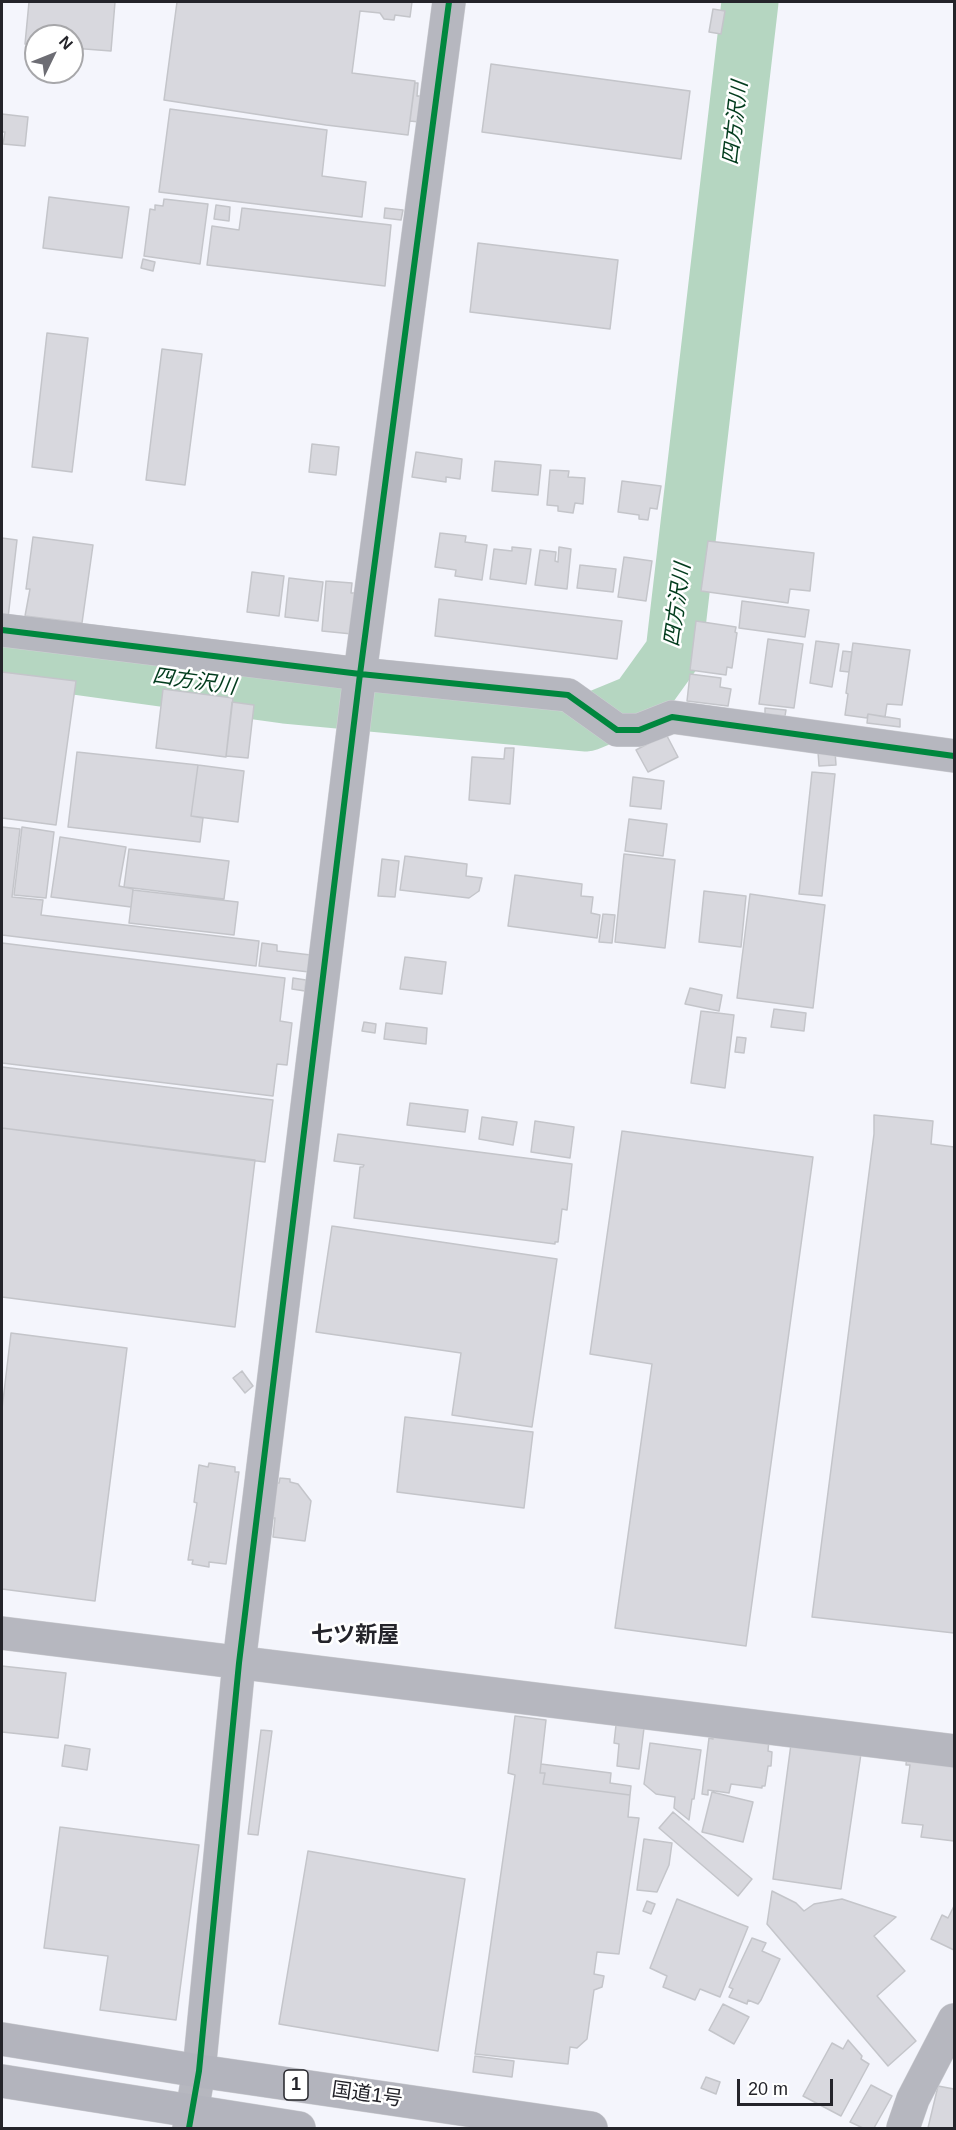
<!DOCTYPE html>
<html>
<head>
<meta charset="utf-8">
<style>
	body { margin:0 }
	#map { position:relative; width:956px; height:2130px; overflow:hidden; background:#f4f5fc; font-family:Arial,sans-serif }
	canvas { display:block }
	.frame { position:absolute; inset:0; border:3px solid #24242a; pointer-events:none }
	.north { position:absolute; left:24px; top:24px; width:60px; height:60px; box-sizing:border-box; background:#fff; border:2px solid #a7a7aa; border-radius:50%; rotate:47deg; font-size:16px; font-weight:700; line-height:24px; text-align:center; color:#24242a }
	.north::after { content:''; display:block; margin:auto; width:21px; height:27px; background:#6d6d74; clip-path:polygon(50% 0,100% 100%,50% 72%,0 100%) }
	.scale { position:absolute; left:737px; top:2079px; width:96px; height:27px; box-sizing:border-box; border:3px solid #24242a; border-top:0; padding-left:8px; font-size:18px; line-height:21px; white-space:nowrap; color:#24242a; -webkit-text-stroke:4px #fff; paint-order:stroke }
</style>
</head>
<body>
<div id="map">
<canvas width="956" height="2130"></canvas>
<div class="frame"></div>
<div class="north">N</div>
<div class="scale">20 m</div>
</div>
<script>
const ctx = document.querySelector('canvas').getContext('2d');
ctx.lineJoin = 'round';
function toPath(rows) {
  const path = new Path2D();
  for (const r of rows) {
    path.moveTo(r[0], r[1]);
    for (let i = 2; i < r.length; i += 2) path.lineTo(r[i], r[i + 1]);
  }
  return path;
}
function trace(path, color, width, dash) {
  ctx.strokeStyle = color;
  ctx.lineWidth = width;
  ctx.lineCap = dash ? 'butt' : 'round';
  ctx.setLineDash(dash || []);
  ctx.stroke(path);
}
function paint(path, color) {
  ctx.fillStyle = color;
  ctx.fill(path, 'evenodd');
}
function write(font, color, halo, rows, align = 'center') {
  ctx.font = font + ' Arial,"Noto Sans JP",sans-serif';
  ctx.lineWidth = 5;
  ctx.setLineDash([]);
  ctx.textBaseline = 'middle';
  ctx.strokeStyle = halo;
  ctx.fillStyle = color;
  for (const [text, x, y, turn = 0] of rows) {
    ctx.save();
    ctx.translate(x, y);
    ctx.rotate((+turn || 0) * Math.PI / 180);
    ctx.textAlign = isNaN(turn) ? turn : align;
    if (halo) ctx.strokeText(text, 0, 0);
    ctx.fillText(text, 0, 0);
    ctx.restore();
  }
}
const river = toPath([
	[2,656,285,695,587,723,638,702,674,652,750,2]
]);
const building = toPath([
	[29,2,115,2,111,51,72,48,72,36,36,36,36,45,25,44,29,2],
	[177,2,412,2,410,17,395,15,394,20,384,19,380,13,360,11,352,73,415,81,408,135,326,125,164,100,177,2],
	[713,9,725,11,721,34,709,32,713,9],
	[491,64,690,91,681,159,482,132,491,64],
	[415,83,418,83,417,96,423,96,419,122,410,121,415,83],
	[170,109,327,130,322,176,366,182,362,217,159,192,170,109],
	[2,114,28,117,25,146,3,144,5,132,2,132,2,114],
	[49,197,129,207,122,258,43,248,49,197],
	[164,199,208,204,200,264,144,256,150,209,155,210,155,205,163,206,164,199],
	[216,205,230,207,229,221,214,219,216,205],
	[242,208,391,225,385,286,207,265,212,226,239,230,242,208],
	[385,208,403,210,401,220,384,218,385,208],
	[478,243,618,260,610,329,470,312,478,243],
	[143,259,155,262,153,271,141,268,143,259],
	[47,333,88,338,72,472,32,467,47,333],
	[162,349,202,354,185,485,146,480,162,349],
	[312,444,339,447,336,475,309,472,312,444],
	[416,452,462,459,460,479,446,477,446,482,412,477,416,452],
	[495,461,541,465,538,495,492,491,495,461],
	[550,470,569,471,568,477,585,478,583,504,575,503,573,513,558,511,558,506,547,505,550,470],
	[622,481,661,486,657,509,650,508,648,520,639,519,639,515,618,512,622,481],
	[440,533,466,536,465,542,487,545,482,580,455,576,456,570,435,567,440,533],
	[33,537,93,545,82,623,25,616,30,589,26,589,33,537],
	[2,538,17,540,8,618,2,617,2,538],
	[708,541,814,553,810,591,790,589,788,603,701,591,708,541],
	[512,547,531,549,526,584,490,579,494,549,512,551,512,547],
	[559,547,571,549,567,589,535,585,540,550,556,552,555,561,558,562,559,547],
	[624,557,652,561,646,601,618,597,624,557],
	[580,565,616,569,613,592,577,588,580,565],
	[252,572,284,576,279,616,247,612,252,572],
	[289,578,323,582,318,621,285,617,289,578],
	[326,581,352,583,351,593,356,593,352,634,322,631,326,581],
	[439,599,622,621,617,659,435,636,439,599],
	[742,601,809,610,805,637,739,628,742,601],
	[696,621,736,627,735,632,737,633,732,668,727,667,726,675,690,670,696,621],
	[768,639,803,644,794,708,759,704,768,639],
	[816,641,839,644,832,687,810,683,816,641],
	[853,643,910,650,902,705,887,704,885,717,868,714,867,718,845,715,848,694,846,693,853,643],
	[843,651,852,652,849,672,840,671,843,651],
	[2,672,76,681,56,825,2,818,2,672],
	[690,674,721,678,720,687,731,689,728,706,687,701,690,674],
	[163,689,233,698,226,757,156,748,163,689],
	[232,702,254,705,248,758,226,756,232,702],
	[765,708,786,710,785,716,765,714,765,708],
	[868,714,900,719,900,727,867,723,868,714],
	[666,734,678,757,648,772,636,750,666,734],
	[505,748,514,748,510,804,469,800,472,757,504,759,505,748],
	[835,751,836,765,819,766,818,752,835,751],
	[77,752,198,765,191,816,203,818,200,842,68,827,77,752],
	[198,765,244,771,238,822,191,816,198,765],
	[812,772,835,774,822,896,799,894,812,772],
	[633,777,664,781,661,809,630,806,633,777],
	[629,819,667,824,663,856,625,851,629,819],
	[2,827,20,829,12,897,43,900,41,915,259,941,256,966,2,935,2,827],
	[22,827,54,832,46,898,14,895,22,827],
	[60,837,126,847,119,886,133,889,131,907,51,897,60,837],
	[129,849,229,861,224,899,124,887,129,849],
	[624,854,675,860,665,948,615,942,624,854],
	[405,856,467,864,466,876,482,878,479,891,469,898,400,890,405,856],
	[382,859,399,861,395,897,378,896,382,859],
	[515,875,582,884,581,896,593,897,591,913,600,915,597,938,508,926,515,875],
	[133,890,238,902,234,935,129,923,133,890],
	[704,891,746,896,741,947,699,942,704,891],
	[750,894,825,905,813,1008,737,998,750,894],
	[603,914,615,915,612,943,599,942,603,914],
	[2,943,285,978,280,1021,292,1023,287,1065,277,1064,273,1096,2,1063,2,943],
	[262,943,277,945,277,951,311,955,309,972,259,966,262,943],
	[405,957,446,962,442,994,400,989,405,957],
	[293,978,306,980,305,991,292,989,293,978],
	[690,988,722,995,719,1011,685,1004,690,988],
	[774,1009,806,1013,804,1031,771,1027,774,1009],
	[701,1011,734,1015,725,1088,691,1083,701,1011],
	[364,1022,376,1024,375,1033,362,1031,364,1022],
	[386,1023,427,1028,426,1044,384,1039,386,1023],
	[737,1037,746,1038,744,1053,735,1052,737,1037],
	[2,1067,273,1100,265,1162,2,1128,2,1067],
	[410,1103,468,1110,465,1132,407,1125,410,1103],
	[874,1115,933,1121,931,1144,954,1147,954,1633,812,1617,874,1134,874,1115],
	[482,1117,517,1122,513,1145,479,1139,482,1117],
	[535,1121,574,1127,570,1158,531,1152,535,1121],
	[2,1128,255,1160,235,1327,2,1297,2,1128],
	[622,1131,813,1157,746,1646,615,1628,652,1364,590,1354,622,1131],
	[338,1134,572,1164,567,1210,562,1209,558,1242,555,1242,555,1244,354,1218,360,1167,363,1167,364,1165,334,1161,338,1134],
	[332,1226,557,1259,532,1427,452,1415,461,1353,316,1332,332,1226],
	[11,1333,127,1348,95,1601,2,1589,2,1409,11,1333],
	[242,1371,253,1386,245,1393,233,1378,242,1371],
	[405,1417,533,1432,524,1508,397,1492,405,1417],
	[209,1463,235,1467,235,1472,239,1472,226,1564,209,1562,209,1567,192,1564,193,1560,188,1560,197,1503,194,1502,199,1465,208,1467,209,1463],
	[280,1478,290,1479,290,1482,298,1484,311,1501,305,1541,273,1537,275,1518,271,1518,276,1483,279,1483,280,1478],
	[2,1666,66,1673,58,1738,2,1732,2,1666],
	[515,1716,546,1720,540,1773,545,1773,543,1784,630,1795,628,1817,639,1818,619,1954,597,1952,594,1974,604,1976,602,1987,594,1990,587,2039,577,2048,570,2047,568,2064,475,2054,515,1775,508,1773,515,1716],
	[616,1725,644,1728,639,1769,617,1766,619,1744,614,1743,616,1725],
	[261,1730,272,1731,258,1835,248,1834,261,1730],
	[713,1736,769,1739,768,1751,772,1752,771,1766,768,1766,765,1786,762,1786,762,1788,731,1784,729,1793,708,1790,708,1795,702,1794,709,1738,713,1739,713,1736],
	[650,1743,701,1750,694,1799,692,1799,689,1820,674,1808,675,1797,656,1794,644,1784,650,1743],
	[791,1744,862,1747,841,1889,773,1879,791,1744],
	[65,1745,90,1749,87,1770,62,1766,65,1745],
	[907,1754,954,1760,954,1841,921,1837,923,1825,902,1823,910,1765,906,1765,907,1754],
	[541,1764,611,1773,610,1783,631,1786,630,1795,543,1784,545,1773,540,1773,541,1764],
	[712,1792,753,1802,743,1842,702,1832,712,1792],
	[673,1812,752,1879,738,1896,659,1828,673,1812],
	[60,1827,199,1845,176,2020,100,2010,108,1956,44,1948,60,1827],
	[644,1839,672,1843,669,1865,657,1892,637,1890,644,1839],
	[308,1851,465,1879,438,2051,279,2024,308,1851],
	[772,1891,796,1903,804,1911,814,1904,842,1899,896,1917,874,1936,905,1971,877,1996,916,2041,888,2066,767,1924,772,1891],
	[677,1899,748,1927,720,1997,700,1989,695,2000,663,1987,667,1976,650,1968,677,1899],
	[647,1901,655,1904,651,1914,643,1911,647,1901],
	[954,1906,954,1950,931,1939,942,1915,948,1918,954,1906],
	[752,1938,766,1943,762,1951,780,1959,761,2000,758,2004,748,2000,747,2004,729,1997,733,1989,729,1987,752,1938],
	[723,2004,749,2017,734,2044,709,2030,723,2004],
	[848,2040,862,2056,861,2059,869,2064,841,2116,803,2096,832,2043,843,2049,848,2040],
	[475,2056,514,2061,512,2077,473,2072,475,2056],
	[706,2077,720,2082,716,2094,701,2088,706,2077],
	[871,2085,892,2096,874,2128,863,2128,850,2122,871,2085],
	[938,2086,954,2089,954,2128,928,2128,938,2086]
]);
const minor = toPath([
	[2,630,360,674,568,695,617,730,639,730,672,717,954,756],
	[2,1633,954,1751],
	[189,2128,199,2071,239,1663,360,674,449,2],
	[903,2128,913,2099,954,2020]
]);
const highway = toPath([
	[2,2039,199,2071,591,2128],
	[2,2081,299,2128]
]);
const cycleway = toPath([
	[2,630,360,674,568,695,617,730,639,730,672,717,954,756],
	[189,2128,199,2071,239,1663,360,674,449,2]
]);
const shields = [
	[296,2085,24]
];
const shieldNames = [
	["1",296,2085]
];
const streetNames = [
	["国道1号",367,2095,8]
];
const waterNames = [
	["四方沢川",736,123,-83],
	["四方沢川",678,605,-82],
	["四方沢川",194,682,8]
];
const quarterNames = [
	["七ツ新屋",355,1636]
];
trace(river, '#b5d6c1', 57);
paint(building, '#d8d8de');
trace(building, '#c4c5ca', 1.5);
trace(minor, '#cfd0d5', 34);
trace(highway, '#cfd0d5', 34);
trace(minor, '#b6b7bf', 33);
trace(highway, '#b3b4bd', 33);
trace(cycleway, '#00873e', 6);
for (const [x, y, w] of shields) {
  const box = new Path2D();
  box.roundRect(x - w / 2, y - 15, w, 30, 4.5);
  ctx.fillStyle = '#fff';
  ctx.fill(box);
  trace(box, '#24242a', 1.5);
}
write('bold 18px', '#24242a', null, shieldNames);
write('20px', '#24242a', '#fff', streetNames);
write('italic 21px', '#023c1d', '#fff', waterNames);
write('bold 22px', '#24242a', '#fff', quarterNames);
</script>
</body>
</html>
